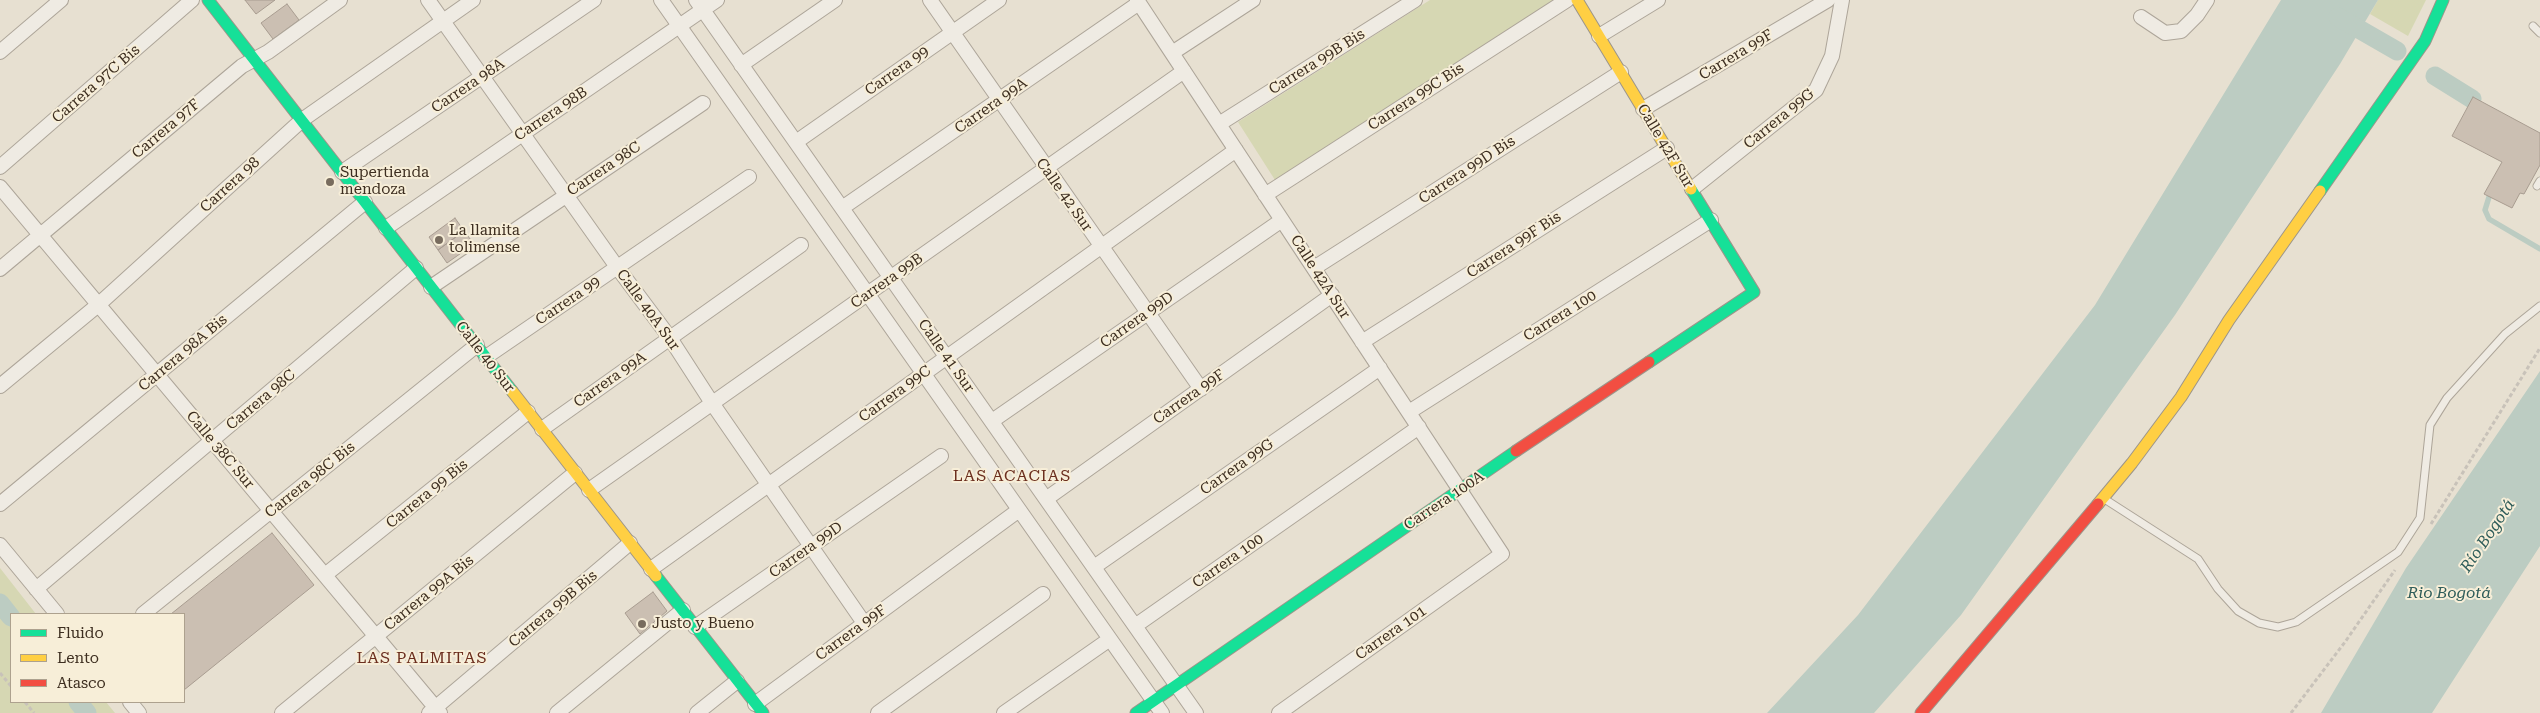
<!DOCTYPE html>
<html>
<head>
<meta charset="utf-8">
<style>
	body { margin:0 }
	#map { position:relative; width:2540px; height:713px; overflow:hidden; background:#e7e0d1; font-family:"Roboto Serif",serif }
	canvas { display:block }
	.legend { position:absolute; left:10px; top:613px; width:175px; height:90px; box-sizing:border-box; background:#f7eed8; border:1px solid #ada18e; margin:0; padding:6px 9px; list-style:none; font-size:15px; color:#3d2e20 }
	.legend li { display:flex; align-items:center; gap:10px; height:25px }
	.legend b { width:25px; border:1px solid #ada18e }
</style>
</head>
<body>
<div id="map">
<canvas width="2540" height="713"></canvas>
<ul class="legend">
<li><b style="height:6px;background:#16e098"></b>Fluido</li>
<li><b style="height:6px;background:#ffcf43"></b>Lento</li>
<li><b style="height:6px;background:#f24e42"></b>Atasco</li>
</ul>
</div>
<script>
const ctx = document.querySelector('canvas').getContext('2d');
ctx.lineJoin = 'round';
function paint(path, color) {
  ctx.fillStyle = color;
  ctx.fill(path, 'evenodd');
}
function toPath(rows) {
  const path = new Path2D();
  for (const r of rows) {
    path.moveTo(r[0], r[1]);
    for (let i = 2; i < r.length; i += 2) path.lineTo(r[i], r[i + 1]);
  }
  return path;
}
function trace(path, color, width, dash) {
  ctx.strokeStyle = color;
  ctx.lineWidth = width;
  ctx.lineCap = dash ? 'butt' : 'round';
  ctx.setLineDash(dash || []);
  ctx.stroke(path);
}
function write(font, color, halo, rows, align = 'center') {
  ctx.font = font + ' "Roboto Serif",serif';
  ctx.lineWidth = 4;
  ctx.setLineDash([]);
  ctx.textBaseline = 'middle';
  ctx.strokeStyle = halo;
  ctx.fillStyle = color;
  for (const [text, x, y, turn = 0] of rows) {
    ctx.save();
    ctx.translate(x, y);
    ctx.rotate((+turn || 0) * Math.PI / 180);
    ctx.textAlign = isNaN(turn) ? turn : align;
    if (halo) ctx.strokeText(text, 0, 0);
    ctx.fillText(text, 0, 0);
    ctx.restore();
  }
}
const green = toPath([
	[1430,0,1558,0,1275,180,1238,122],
	[2378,0,2426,0,2408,36,2370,14],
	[0,568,36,614,11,614,11,702,106,702,115,713,0,713]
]);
const water = toPath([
	[2281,0,2378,0,2340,64,2175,315,1961,615,1874,713,1767,713,1858,615,2095,305],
	[2540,371,2540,546,2432,713,2321,713,2406,568]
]);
const stream = toPath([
	[2489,197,2485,210,2489,219,2540,249]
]);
const canal = toPath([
	[2338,17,2397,51],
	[2435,76,2472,99],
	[0,603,11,617],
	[78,702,87,713]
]);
const building = toPath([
	[245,0,275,0,256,14,245,0],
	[287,4,299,20,273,39,261,23,287,4],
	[2473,97,2540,133,2540,165,2524,194,2520,193,2512,208,2484,194,2502,162,2452,136,2473,97],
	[455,218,464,231,438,250,429,237,455,218],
	[464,231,474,244,447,263,438,250,464,231],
	[272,533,314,585,184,690,184,614,171,614,272,533],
	[653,592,667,611,640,634,625,613,653,592]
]);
const path = toPath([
	[2431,524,2540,348],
	[0,673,11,686],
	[25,702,34,713],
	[2291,713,2345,642,2395,570]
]);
const lane = toPath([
	[2533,26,2540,33],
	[2537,186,2540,181],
	[2103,498,2198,559,2218,589,2238,611,2259,623,2278,627,2296,622,2398,552,2420,518,2430,425,2447,398,2505,334,2540,306]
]);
const street = toPath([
	[428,0,617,267,670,338,712,403,864,623],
	[661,0,1162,713],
	[696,0,1196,713],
	[930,0,1201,389],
	[1137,0,1502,554,1279,713],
	[2141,17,2165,33,2181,31,2197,15,2207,0],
	[1599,36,1658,0],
	[0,52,61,0],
	[1172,53,1253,0],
	[741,65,835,0],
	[1643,109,1828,0],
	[1219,124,1415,0],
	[796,142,999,0],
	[0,167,192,0],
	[342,172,594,0],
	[0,187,440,713],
	[1692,189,1816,90,1832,56,1842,0],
	[1265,195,1567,0],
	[842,208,1139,3],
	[386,228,717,0],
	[1314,268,1621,72],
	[0,269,242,66,268,52,340,0],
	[431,287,703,103],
	[1362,342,1667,148],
	[486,357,749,177],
	[0,386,98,305,302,120,473,0],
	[1409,412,1711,220],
	[992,421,1282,220],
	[542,429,801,245],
	[589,490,1184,71],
	[1046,499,1332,295],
	[0,504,365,202],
	[0,545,57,614],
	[1094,567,1380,368],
	[651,569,1236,150],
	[325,575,528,412],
	[36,589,416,268],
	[143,614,477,345],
	[1135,626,1419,427],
	[695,627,941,456],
	[130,702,139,713],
	[755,704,1019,510],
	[282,713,575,473],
	[429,713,630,543],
	[557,713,683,610],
	[697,713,737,681],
	[878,713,1043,594],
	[1004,713,1110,639]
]);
const fast = toPath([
	[208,0,512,391],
	[2320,191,2425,41,2443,0],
	[1649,362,1754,292,1691,189],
	[656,576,763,713],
	[1136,713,1516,451]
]);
const slow = toPath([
	[1577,0,1691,189],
	[512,391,656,576],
	[2098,504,2132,463,2181,397,2229,320,2320,191]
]);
const jam = toPath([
	[1516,451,1649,362],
	[1921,713,2098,504]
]);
const markers = [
	[330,182,5,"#786c5e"],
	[439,240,5,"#786c5e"],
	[642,624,5,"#786c5e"]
];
const streetNames = [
	["Carrera 99F",1736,55,-31],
	["Carrera 99B Bis",1317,62,-32],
	["Carrera 99",897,71,-35],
	["Carrera 97C Bis",96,84,-41],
	["Carrera 98A",468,86,-34],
	["Carrera 99C Bis",1416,97,-33],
	["Carrera 99A",991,106,-35],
	["Carrera 98B",551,114,-34],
	["Carrera 99G",1779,119,-39],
	["Carrera 97F",166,129,-40],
	["Calle 42F Sur",1665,146,59],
	["Carrera 98C",604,169,-34],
	["Carrera 99D Bis",1467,170,-33],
	["Carrera 98",230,185,-42],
	["Calle 42 Sur",1064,195,55],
	["Carrera 99F Bis",1514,245,-33],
	["Calle 42A Sur",1320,277,57],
	["Carrera 99B",887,281,-35],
	["Carrera 99",568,301,-34],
	["Calle 40A Sur",648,310,54],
	["Carrera 100",1560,316,-32],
	["Carrera 99D",1137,320,-35],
	["Carrera 98A Bis",183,353,-40],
	["Calle 41 Sur",946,356,55],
	["Calle 40 Sur",485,357,52],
	["Carrera 99A",610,380,-35],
	["Carrera 99C",895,394,-36],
	["Carrera 99F",1189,397,-35],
	["Carrera 98C",261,400,-40],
	["Calle 38C Sur",220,450,50],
	["Carrera 99G",1237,467,-35],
	["Carrera 98C Bis",310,480,-39],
	["Carrera 99 Bis",427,494,-39],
	["Carrera 100A",1444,501,-34],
	["Carrera 99D",806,550,-35],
	["Carrera 100",1228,561,-35],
	["Carrera 99A Bis",429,593,-39],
	["Carrera 99B Bis",553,609,-40],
	["Carrera 99F",851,633,-36],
	["Carrera 101",1391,633,-35]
];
const poiNames = [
	["Supertienda",340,173],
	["mendoza",340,190],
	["La llamita",449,231],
	["tolimense",449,248],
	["Justo y Bueno",652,624]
];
const neighbourhoodNames = [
	["LAS ACACIAS",1012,476],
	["LAS PALMITAS",422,658]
];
const waterNames = [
	["Río Bogotá",2488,536,-56],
	["Rio Bogotá",2449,593]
];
paint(green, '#d6d7b3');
paint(water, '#bcccc2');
trace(stream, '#bcccc2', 5.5);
trace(canal, '#bcccc2', 19);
paint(building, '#cbbfb2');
trace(building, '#a89c90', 1);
trace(lane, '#ada599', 9);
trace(street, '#ada599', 16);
trace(fast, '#9c958a', 13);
trace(slow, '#9c958a', 13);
trace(jam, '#9c958a', 13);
trace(path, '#c8c2b9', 3, [4, 2.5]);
trace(lane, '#efebe3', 7);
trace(street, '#efebe3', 14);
trace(fast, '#16e098', 11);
trace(slow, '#ffcf43', 11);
trace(jam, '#f24e42', 11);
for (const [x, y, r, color] of markers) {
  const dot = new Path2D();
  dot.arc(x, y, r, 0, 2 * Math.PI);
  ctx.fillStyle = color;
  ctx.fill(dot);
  trace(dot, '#f7eed8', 2);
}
write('15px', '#3d2e20', '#f7eed8', streetNames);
write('15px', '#3d2e20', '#f7eed8', poiNames, 'left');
ctx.letterSpacing = '1px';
write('16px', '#6b2e1e', '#f7eed8', neighbourhoodNames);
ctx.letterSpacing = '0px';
write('italic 16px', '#2f5d5a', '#f7eed8', waterNames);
</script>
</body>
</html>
